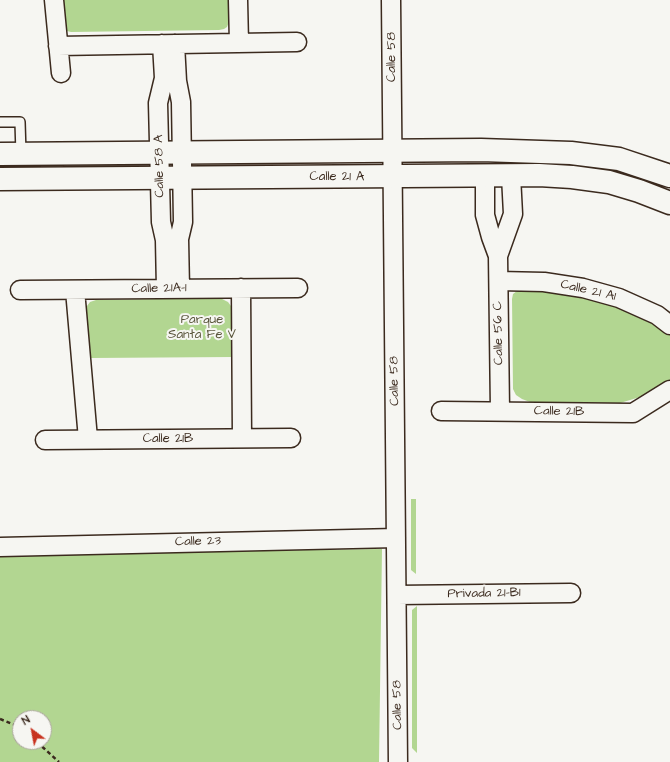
<!DOCTYPE html>
<html>
<head>
<meta charset="utf-8">
<style>
	body { margin:0 }
	#map { position:relative; width:670px; height:762px; overflow:hidden; background:#f6f6f2; font-family:"Architects Daughter",sans-serif }
	canvas { display:block }
	.north { position:absolute; left:12px; top:710px; width:40px; height:40px; box-sizing:border-box; background:#f6f6f2; border:1px solid #aba49d; border-radius:50%; rotate:328deg; font-size:11px; font-weight:700; line-height:16px; text-align:center; color:#3b2a1e }
	.north::after { content:''; display:block; margin:auto; width:14px; height:18px; background:#c8321e; clip-path:polygon(50% 0,100% 100%,50% 72%,0 100%) }
</style>
</head>
<body>
<div id="map">
<canvas width="670" height="762"></canvas>
<div class="north">N</div>
</div>
<script>
const ctx = document.querySelector('canvas').getContext('2d');
ctx.lineJoin = 'round';
function paint(path, color) {
  ctx.fillStyle = color;
  ctx.fill(path, 'evenodd');
}
function toPath(rows) {
  const path = new Path2D();
  for (const r of rows) {
    path.moveTo(r[0], r[1]);
    for (let i = 2; i < r.length; i += 2) path.lineTo(r[i], r[i + 1]);
  }
  return path;
}
function trace(path, color, width, dash) {
  ctx.strokeStyle = color;
  ctx.lineWidth = width;
  ctx.lineCap = dash ? 'butt' : 'round';
  ctx.setLineDash(dash || []);
  ctx.stroke(path);
}
function write(font, color, halo, rows, align = 'center') {
  ctx.font = font + ' "Architects Daughter",sans-serif';
  ctx.lineWidth = 4;
  ctx.setLineDash([]);
  ctx.textBaseline = 'middle';
  ctx.strokeStyle = halo;
  ctx.fillStyle = color;
  for (const [text, x, y, turn = 0] of rows) {
    ctx.save();
    ctx.translate(x, y);
    ctx.rotate((+turn || 0) * Math.PI / 180);
    ctx.textAlign = isNaN(turn) ? turn : align;
    if (halo) ctx.strokeText(text, 0, 0);
    ctx.fillText(text, 0, 0);
    ctx.restore();
  }
}
const green = toPath([
	[60,0,229,0,229,22,227,27,224,29,219,30,71,32,67,31,64,29],
	[517,291,548,291,580,296,618,307,646,320,670,335,670,380,640,397,620,403,530,402,522,399,516,395,513,389,512,299,513,294],
	[220,298,228,302,231,306,232,357,91,358,85,311,87,306,90,302,96,300],
	[411,499,416,499,416,574,411,570],
	[382,549,379,762,0,762,0,554],
	[20,718,44,718,44,742,20,742],
	[417,606,417,753,412,748,412,610]
]);
const path = toPath([
	[0,719,20,727],
	[37,742,59,762]
]);
const service = toPath([
	[0,122,20,122,21,154]
]);
const minor = toPath([
	[54,0,61,73],
	[238,0,239,43],
	[391,0,398,762],
	[162,44,164,78,158,103,161,222,165,240,166,289],
	[175,44,177,81,181,102,183,222,179,239,180,289],
	[58,46,297,42],
	[485,176,485,215,491,237,498,256,500,411],
	[498,256,513,214,511,176],
	[499,281,544,282,583,288,619,298,657,315,670,325],
	[241,288,242,438],
	[20,290,298,288],
	[75,290,88,439],
	[441,411,633,413,670,390],
	[45,440,291,438],
	[0,547,396,538],
	[397,595,571,593]
]);
const secondary = toPath([
	[0,154,481,150,571,153,619,159,670,176],
	[0,179,539,175,572,177,609,182,639,191,670,203]
]);
const streetNames = [
	["Calle 58",392,57,-90],
	["Calle 58 A",160,166,-91],
	["Calle 21 A",337,177],
	["Calle 21A-1",159,289,-1],
	["Calle 21 A1",588,291,13],
	["Calle 56 C",499,333,-91],
	["Calle 58",395,381,-91],
	["Calle 21B",559,412,1],
	["Calle 21B",168,439],
	["Calle 23",198,542,-1],
	["Privada 21-B1",484,594,-1],
	["Calle 58",398,705,-91]
];
const parkNames = [
	["Parque",202,320],
	["Santa Fe V",202,335]
];
paint(green, '#b2d691');
trace(service, '#3b2a1e', 12);
trace(minor, '#3b2a1e', 21);
trace(secondary, '#3b2a1e', 25);
trace(path, '#3b2a1e', 2.5, [4, 3]);
trace(service, '#f6f6f2', 9);
trace(minor, '#f6f6f2', 18);
trace(secondary, '#f6f6f2', 22);
write('13px', '#3b2a1e', '#f6f6f2', streetNames);
write('13px', '#59553b', '#f6f6f2', parkNames);
</script>
</body>
</html>
